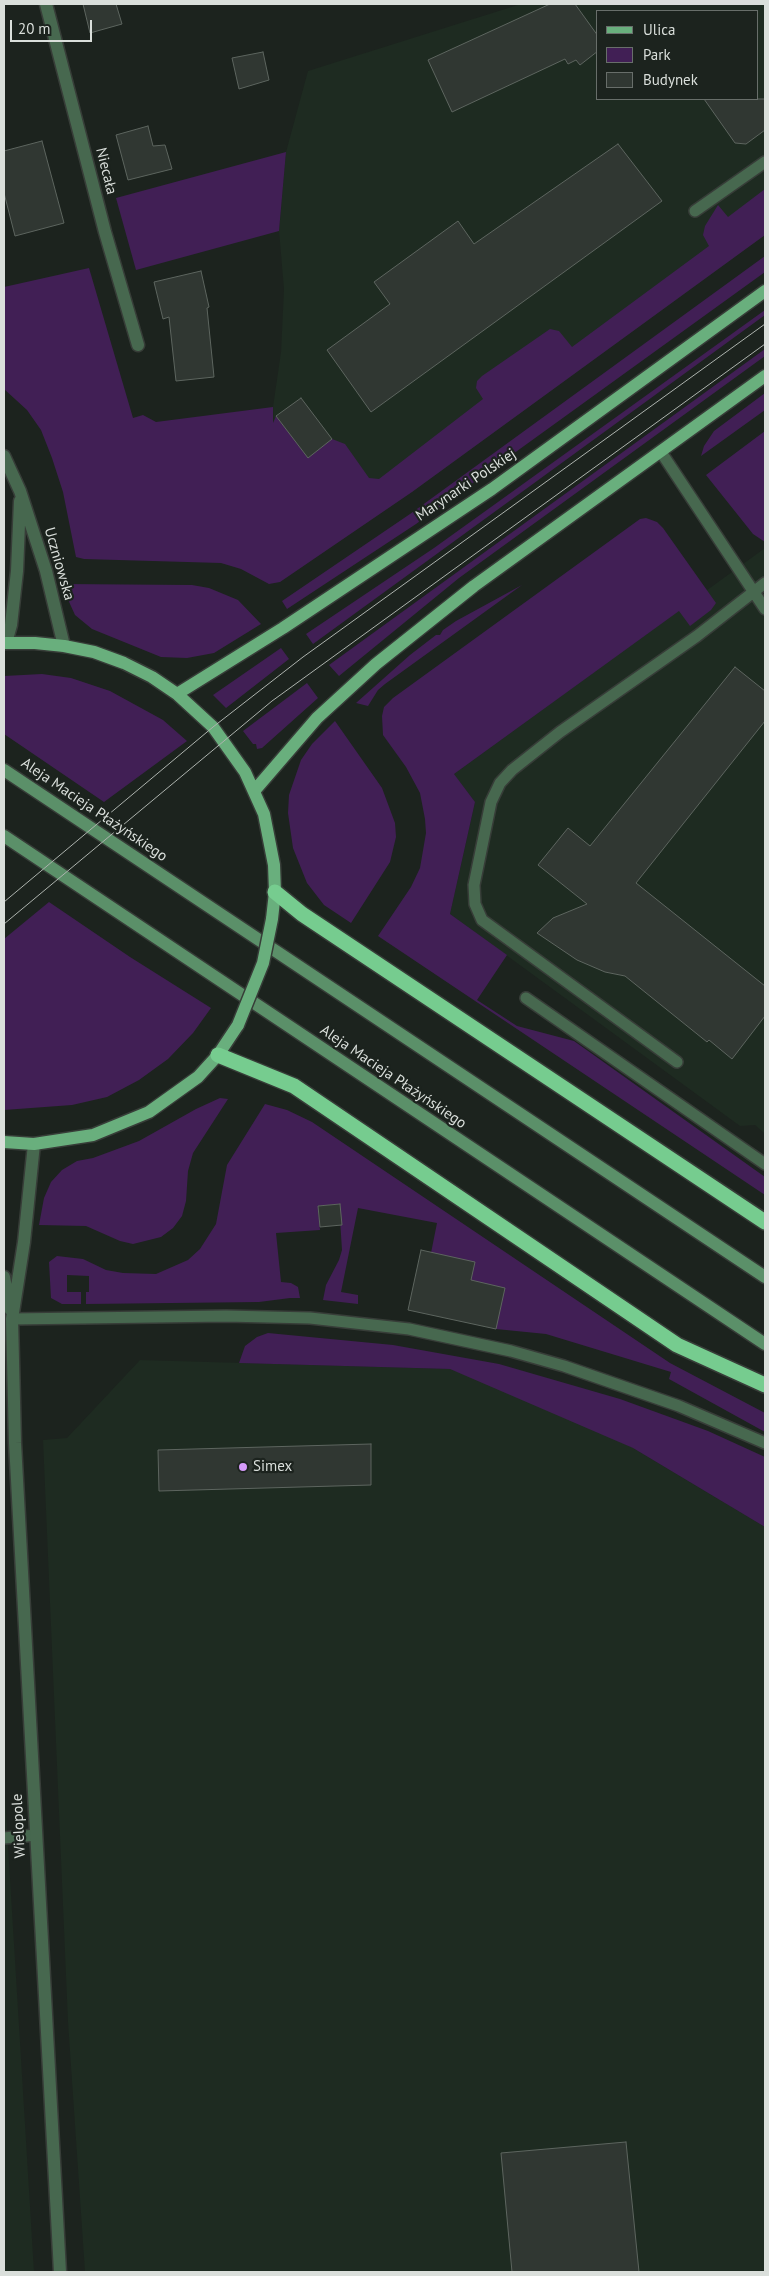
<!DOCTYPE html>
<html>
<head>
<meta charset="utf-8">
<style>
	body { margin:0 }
	#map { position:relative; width:769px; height:2276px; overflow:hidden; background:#1c231e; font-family:"PT Sans",sans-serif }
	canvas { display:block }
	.frame { position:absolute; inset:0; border:5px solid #dadfdb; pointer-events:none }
	.legend { position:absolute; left:596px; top:10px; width:162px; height:90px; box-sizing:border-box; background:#1c231e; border:1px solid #686e6a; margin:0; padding:6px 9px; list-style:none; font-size:15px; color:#dadfdb }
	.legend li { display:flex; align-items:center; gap:10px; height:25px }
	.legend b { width:25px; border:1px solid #686e6a }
	.scale { position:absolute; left:10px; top:20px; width:82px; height:22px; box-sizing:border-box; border:2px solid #dadfdb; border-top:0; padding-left:6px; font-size:15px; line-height:18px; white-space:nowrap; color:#dadfdb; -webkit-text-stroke:4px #1c231e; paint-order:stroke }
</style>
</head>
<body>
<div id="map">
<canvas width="769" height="2276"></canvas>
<div class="frame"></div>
<ul class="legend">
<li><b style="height:6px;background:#69af7d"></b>Ulica</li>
<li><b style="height:14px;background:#411f55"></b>Park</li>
<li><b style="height:14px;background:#303732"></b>Budynek</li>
</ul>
<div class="scale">20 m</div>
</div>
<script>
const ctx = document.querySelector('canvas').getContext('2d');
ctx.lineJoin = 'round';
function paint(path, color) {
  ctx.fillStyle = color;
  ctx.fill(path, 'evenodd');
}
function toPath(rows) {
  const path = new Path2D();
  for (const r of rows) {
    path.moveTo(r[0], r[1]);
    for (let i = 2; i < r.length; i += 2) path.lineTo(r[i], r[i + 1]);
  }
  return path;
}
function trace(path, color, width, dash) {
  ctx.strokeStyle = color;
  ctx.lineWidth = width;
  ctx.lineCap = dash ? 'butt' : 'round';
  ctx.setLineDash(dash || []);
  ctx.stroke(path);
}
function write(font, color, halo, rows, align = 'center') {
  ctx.font = font + ' "PT Sans",sans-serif';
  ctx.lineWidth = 4.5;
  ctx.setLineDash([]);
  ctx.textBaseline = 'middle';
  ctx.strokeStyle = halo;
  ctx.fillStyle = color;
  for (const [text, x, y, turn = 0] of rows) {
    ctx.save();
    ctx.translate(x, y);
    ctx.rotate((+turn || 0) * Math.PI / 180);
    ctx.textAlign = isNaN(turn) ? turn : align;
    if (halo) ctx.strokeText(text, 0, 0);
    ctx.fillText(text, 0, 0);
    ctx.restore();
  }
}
const built = toPath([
	[521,4,765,4,765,235,412,492,275,464,273,407,281,352,284,289,279,231,286,152,308,71],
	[598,11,758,11,758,99,598,99],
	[765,548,765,1145,764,1133,755,1125,740,1126,450,914,475,802,454,774],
	[140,1360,450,1369,529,1397,633,1448,765,1527,765,2272,85,2272,68,2022,43,1440,67,1438],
	[4,1780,34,2272,4,2272]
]);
const green = toPath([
	[286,152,279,231,136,270,116,198],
	[765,189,765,235,412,492,280,582,269,584,241,569,221,563,84,559,76,557,63,492,52,458,41,430,27,410,4,389,4,287,89,268,133,418,143,415,156,422,273,407,273,423,276,416,308,457,332,439,345,444,369,478,379,479,483,399,476,388,477,381,482,376,550,329,559,331,572,347,709,246,703,235,705,226,718,205,728,217],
	[765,256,765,272,416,524,287,609,282,601,410,514],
	[765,310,765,315,313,644,306,634,434,548],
	[765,349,765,356,459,578,339,676,329,665],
	[765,393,765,410,701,456,704,446,714,431],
	[765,431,765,542,753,534,706,475],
	[646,518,657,522,663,528,716,603,711,610,690,626,679,611,454,774,475,802,450,914,507,955,477,1000,517,1026,574,1041,765,1177,765,1195,378,936,411,887,420,868,426,833,425,819,420,793,406,767,383,735,382,716,384,707,393,698,640,519],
	[61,584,192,585,209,588,238,600,261,624,214,653,187,658,161,657,92,629,75,615],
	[522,585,385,684,378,690,368,706,356,703,410,655,436,635,440,635,443,630,456,621],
	[281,648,289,659,226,708,213,695],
	[42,674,71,678,110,691,163,720,187,741,104,802,4,734,4,676],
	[307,683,318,698,262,748,257,749,256,744,253,744,243,731],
	[335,721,382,788,395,823,396,837,390,862,351,923,324,905,307,883,293,848,288,813,289,795,301,760,312,744],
	[49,902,130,957,211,1008,193,1033,168,1059,139,1080,107,1097,72,1105,4,1110,4,939],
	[220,1098,228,1099,193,1153,188,1171,186,1201,182,1216,173,1228,161,1237,133,1244,120,1241,86,1226,39,1225,44,1198,51,1182,62,1170,77,1161,93,1158,139,1141,196,1109],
	[265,1104,287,1110,312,1122,670,1363,765,1413,765,1432,669,1379,671,1372,546,1334,496,1329,471,1280,431,1253,437,1223,358,1208,341,1292,358,1295,358,1304,323,1300,326,1285,339,1260,342,1250,339,1204,318,1206,320,1230,276,1233,281,1282,291,1283,298,1287,300,1298,290,1298,259,1302,86,1304,86,1292,89,1292,89,1276,67,1275,67,1292,81,1292,81,1304,62,1304,51,1298,49,1262,57,1256,83,1259,106,1270,123,1273,156,1274,188,1260,200,1249,216,1224,227,1165],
	[268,1333,393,1345,499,1364,620,1399,708,1431,765,1457,765,1527,633,1448,450,1369,239,1363,245,1346,257,1337]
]);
const building = toPath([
	[83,4,116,4,122,24,90,33,83,4],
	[550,4,575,4,598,36,598,51,580,65,576,60,568,64,565,59,452,112,428,60,550,4],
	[263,52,269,80,239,89,232,58,263,52],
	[704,99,765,99,765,130,746,144,735,143,704,99],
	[148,126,153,146,165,145,172,169,128,180,116,135,148,126],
	[42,141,64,223,15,236,4,193,4,151,42,141],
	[618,144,662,201,371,412,327,350,390,304,374,282,458,221,474,244,618,144],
	[201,271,209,307,207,308,214,377,176,381,169,317,163,319,154,282,201,271],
	[301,398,332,439,308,458,276,416,301,398],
	[735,667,765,691,765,721,636,883,765,986,765,1016,732,1059,709,1040,707,1042,625,976,605,972,577,960,537,933,553,918,587,904,538,865,568,828,590,846,735,667],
	[340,1204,342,1225,320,1227,318,1206,340,1204],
	[421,1250,475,1262,471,1280,505,1288,496,1329,408,1310,421,1250],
	[371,1444,371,1485,159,1491,158,1450,371,1444],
	[626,2142,639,2272,512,2272,501,2153,626,2142]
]);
const lane = toPath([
	[695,211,765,162],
	[661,452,765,609],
	[526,998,765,1164],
	[677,1062,482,920,475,904,474,885,491,802,500,783,512,770,560,732,697,636,765,583],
	[12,1319,226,1316,310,1318,409,1329,511,1351,564,1366,679,1406,765,1443],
	[4,1838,36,1835]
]);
const street = toPath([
	[46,4,105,232,138,345],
	[4,456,20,491,46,571,64,646],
	[6,643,11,625,17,571,20,501],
	[34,1144,24,1242,12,1319,15,1443,60,2272],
	[4,1277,10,1309]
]);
const secondary = toPath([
	[4,770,765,1277],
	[4,836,765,1344]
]);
const primary = toPath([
	[4,643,35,643,64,646,94,652,124,663,152,677,177,694,213,727,245,772,264,814,274,865,275,892,272,919],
	[177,694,283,628,492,489,765,291],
	[255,790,317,718,376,664,474,586,765,376],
	[4,1142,34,1144,93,1135,149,1112,198,1077,218,1055,238,1025]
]);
const highway = toPath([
	[275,892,302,914,765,1222],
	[218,1055,294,1086,677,1345,765,1385]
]);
const tram = toPath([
	[4,902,213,727,303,657,765,324],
	[4,924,272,701,765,344]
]);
const primaryBridge = toPath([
	[238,1025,263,963,272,919]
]);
const markers = [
	[243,1467,5,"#d59bfa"]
];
const streetNames = [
	["Niecała",106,171,76],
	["Marynarki Polskiej",466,485,-34],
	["Uczniowska",59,564,74],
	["Aleja Macieja Płażyńskiego",94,810,34],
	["Aleja Macieja Płażyńskiego",393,1077,34],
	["Wielopole",19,1826,-93]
];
const poiNames = [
	["Simex",253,1467]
];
paint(built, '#1e2b21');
paint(green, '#411f55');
paint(building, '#303732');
trace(building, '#5d655f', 1);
trace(lane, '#373d38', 14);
trace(street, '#373d38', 15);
trace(secondary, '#373d38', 15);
trace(primary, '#373d38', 15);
trace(highway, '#373d38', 18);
trace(lane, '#47684f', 11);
trace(street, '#47684f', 12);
trace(secondary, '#5b9069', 12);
trace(primary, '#69af7d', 12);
trace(highway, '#76cc8f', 15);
trace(tram, '#adb3ae', 1);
trace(primaryBridge, '#373d38', 15, []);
trace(primaryBridge, '#69af7d', 12);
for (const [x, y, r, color] of markers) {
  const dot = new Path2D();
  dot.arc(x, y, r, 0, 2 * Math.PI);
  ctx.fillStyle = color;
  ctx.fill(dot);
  trace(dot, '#1c231e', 2);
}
write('15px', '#dadfdb', '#1c231e', streetNames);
write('15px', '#dadfdb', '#1c231e', poiNames, 'left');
</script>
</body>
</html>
